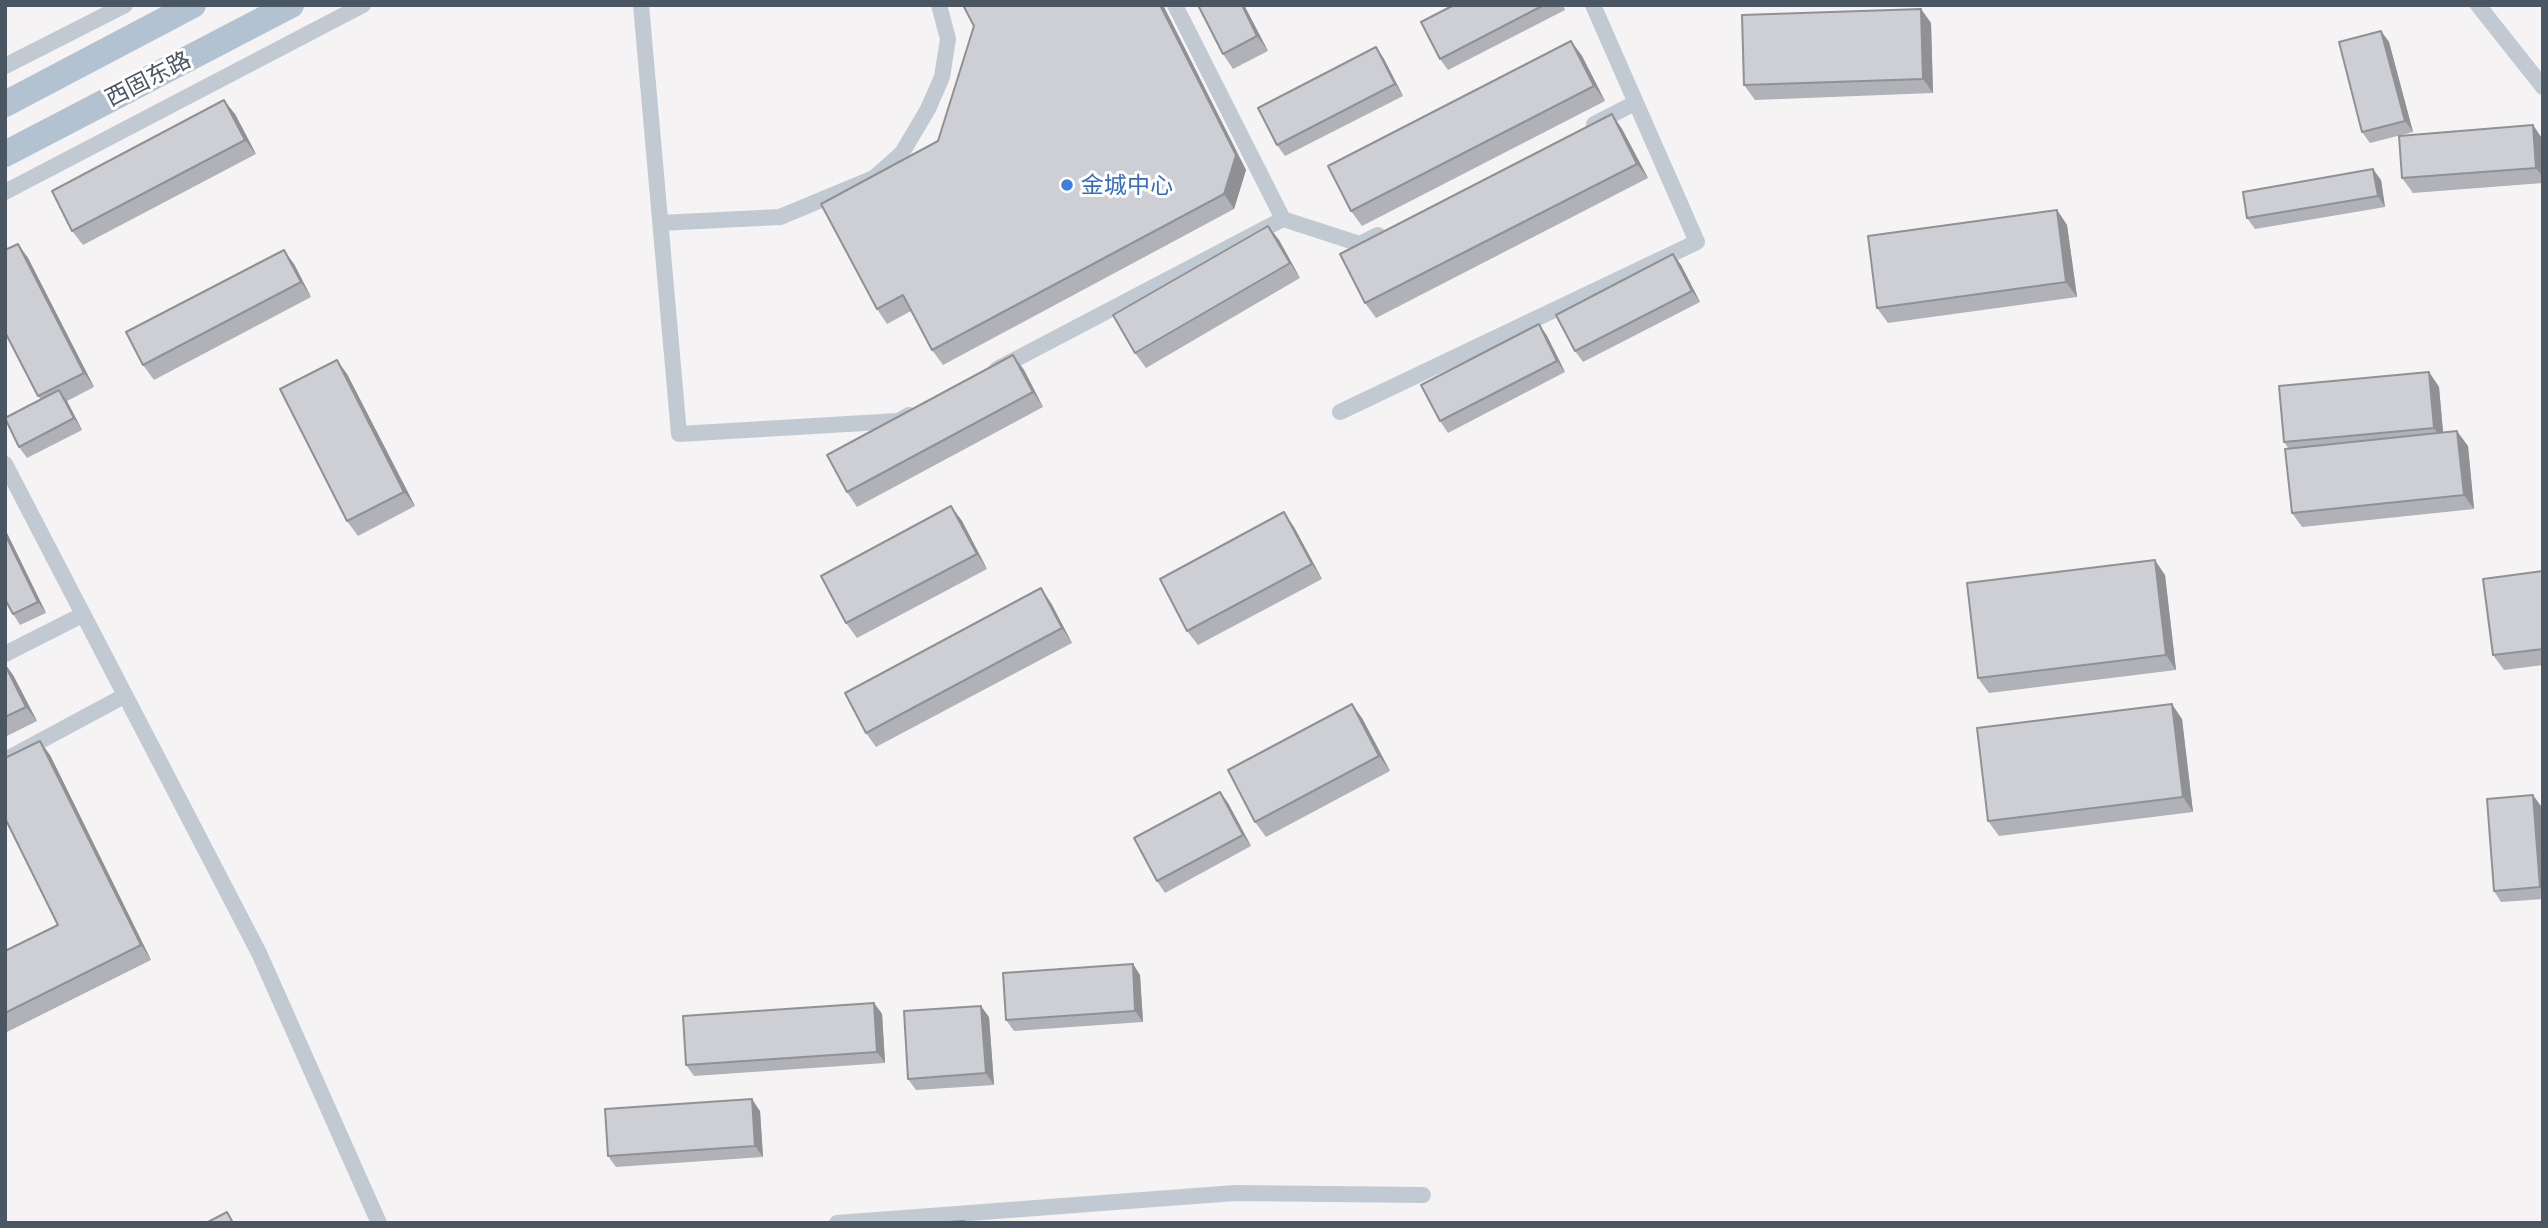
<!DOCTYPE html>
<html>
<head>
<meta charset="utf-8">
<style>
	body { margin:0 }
	#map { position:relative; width:2548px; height:1228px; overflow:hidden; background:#f5f3f3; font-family:"Exo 2",sans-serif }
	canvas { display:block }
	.frame { position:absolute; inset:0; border:7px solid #4a5661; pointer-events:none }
</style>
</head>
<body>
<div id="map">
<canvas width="2548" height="1228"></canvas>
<div class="frame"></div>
</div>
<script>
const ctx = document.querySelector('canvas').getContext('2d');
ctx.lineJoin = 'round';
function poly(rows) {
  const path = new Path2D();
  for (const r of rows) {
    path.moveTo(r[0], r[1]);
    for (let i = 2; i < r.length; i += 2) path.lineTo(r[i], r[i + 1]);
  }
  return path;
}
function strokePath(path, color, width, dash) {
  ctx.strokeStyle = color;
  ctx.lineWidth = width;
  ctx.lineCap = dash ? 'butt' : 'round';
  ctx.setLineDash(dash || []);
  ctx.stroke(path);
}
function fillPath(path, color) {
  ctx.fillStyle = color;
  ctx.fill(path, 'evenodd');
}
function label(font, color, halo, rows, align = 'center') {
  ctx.font = font + ' "Exo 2","Noto Sans SC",sans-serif';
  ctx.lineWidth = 6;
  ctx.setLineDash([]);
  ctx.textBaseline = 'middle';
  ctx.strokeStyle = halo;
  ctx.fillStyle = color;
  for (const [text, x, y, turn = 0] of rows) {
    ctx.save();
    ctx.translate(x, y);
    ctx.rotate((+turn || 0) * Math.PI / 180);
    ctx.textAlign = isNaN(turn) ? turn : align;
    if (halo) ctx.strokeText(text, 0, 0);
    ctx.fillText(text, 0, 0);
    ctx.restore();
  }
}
strokePath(poly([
	[641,5,679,434,898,421,909,415],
	[1175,5,1283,219,1360,244,1378,235],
	[2478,5,2543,87],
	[5,66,125,5],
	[1594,124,1635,103],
	[5,192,363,5],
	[660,223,780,217,874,178,902,153,928,109,942,77,948,39,939,5],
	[997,369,1283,219],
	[1340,412,1697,242,1593,5],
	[5,464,259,953,379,1223],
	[5,654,82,615],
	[5,760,124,696],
	[837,1223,1235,1193,1423,1195]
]), '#c1cad2', 16);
strokePath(poly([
	[5,104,193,5],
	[5,154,291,5]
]), '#b3c2d1', 26);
fillPath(poly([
	[963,5,1163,5,1246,170,1234,209,943,365,932,350,911,311,887,324,877,309,938,141,974,26],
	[1198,5,1244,5,1268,51,1233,69,1223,54],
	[1454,5,1563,5,1565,10,1448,70,1440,59],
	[1921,9,1931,23,1933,93,1755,100,1744,85],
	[2381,31,2389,42,2413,132,2370,143,2362,132],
	[1571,41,1582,56,1605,101,1362,226,1351,211],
	[1376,47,1384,59,1403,96,1285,156,1277,145],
	[235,114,256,154,83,245,72,231],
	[1612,114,1622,129,1648,178,1376,318,1365,303],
	[2533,125,2543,140,2543,183,2413,193,2402,178],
	[2381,180,2385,207,2255,229,2247,218],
	[2057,210,2067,225,2077,297,1888,323,1877,308],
	[1268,226,1279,240,1300,278,1146,368,1135,353],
	[18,244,28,258,94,387,67,401,82,430,27,458,19,447,41,400,38,396],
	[1673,254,1681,265,1700,302,1583,362,1575,351],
	[294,264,311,297,154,380,143,365],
	[1539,324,1547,336,1565,372,1448,433,1440,421],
	[1013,355,1024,370,1043,407,857,507,847,492],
	[2429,372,2439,387,2443,432,2468,446,2474,509,2302,527,2292,513,2289,449,2284,442],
	[347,374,415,506,358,536,347,521],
	[951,506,962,521,987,569,857,638,846,623],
	[1294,527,1322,579,1198,645,1187,631],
	[5,529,46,613,20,625,13,614,5,599],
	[2543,571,2543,665,2504,670,2493,655],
	[2165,575,2176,670,1989,693,1978,678],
	[1051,603,1072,643,876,747,866,733],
	[5,664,13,675,37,721,5,737],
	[1362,718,1390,771,1266,837,1255,822],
	[2182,719,2193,812,1999,836,1988,821],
	[50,755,151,960,5,1033,5,951,58,925],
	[1220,792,1228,803,1251,846,1165,893,1157,881],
	[2541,806,2543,831,2543,899,2501,902,2494,891],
	[1133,964,1140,975,1143,1022,1014,1031,1006,1020],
	[874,1003,882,1014,885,1063,694,1076,686,1065],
	[989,1017,994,1085,916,1090,908,1079],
	[760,1111,763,1157,616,1167,608,1156]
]), '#b0b2b7');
fillPath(poly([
	[1160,5,1163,5,1246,170,1234,209,1224,194],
	[1242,5,1244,5,1268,51,1257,36],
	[1921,9,1931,23,1933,93,1923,79],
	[2381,31,2389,42,2413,132,2405,121],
	[1571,41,1582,56,1605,101,1594,86],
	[1376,47,1384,59,1403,96,1395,84],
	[224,100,235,114,256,154,245,140],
	[1612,114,1622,129,1648,178,1637,164],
	[2533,125,2543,140,2543,177,2536,168],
	[2373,169,2381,180,2385,207,2378,196],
	[2057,210,2067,225,2077,297,2066,282],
	[1268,226,1279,240,1300,278,1290,263],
	[18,244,28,258,94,387,84,373],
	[284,250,294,264,311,297,301,282],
	[1673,254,1681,265,1700,302,1692,291],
	[1539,324,1547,336,1565,372,1557,361],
	[1013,355,1024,370,1043,407,1033,392],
	[337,360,347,374,415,506,404,492],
	[2429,372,2439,387,2444,443,2434,428],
	[59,390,67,401,82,430,74,418],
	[2457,431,2468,446,2474,509,2464,495],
	[951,506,962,521,987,569,977,554],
	[1284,512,1294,527,1322,579,1312,564],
	[5,529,46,613,38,602,5,534],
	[2155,560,2165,575,2176,670,2166,655],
	[1041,588,1051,603,1072,643,1062,628],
	[5,664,13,675,37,721,26,707],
	[1352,704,1362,718,1390,771,1379,756],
	[2172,704,2182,719,2193,812,2183,797],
	[40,741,50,755,151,960,141,945],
	[1220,792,1228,803,1251,846,1243,835],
	[2533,795,2541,806,2543,831,2543,892,2540,887],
	[1133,964,1140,975,1143,1022,1135,1011],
	[874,1003,882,1014,885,1063,877,1052],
	[981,1006,989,1017,994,1085,986,1073],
	[752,1099,760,1111,763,1157,755,1146]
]), '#909195');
const building = poly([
	[963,5,1160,5,1236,155,1224,194,932,350,903,295,877,309,821,204,938,141,974,26,963,5],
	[1198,5,1242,5,1257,36,1223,54,1198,5],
	[1454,5,1544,5,1440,59,1421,22,1454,5],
	[1921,9,1923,79,1744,85,1742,15,1921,9],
	[2381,31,2405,121,2362,132,2339,42,2381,31],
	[1571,41,1594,86,1351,211,1328,166,1571,41],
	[1376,47,1395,84,1277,145,1258,108,1376,47],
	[224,100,245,140,72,231,52,191,224,100],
	[1612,114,1637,164,1365,303,1340,254,1612,114],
	[2533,125,2536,168,2402,178,2399,136,2533,125],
	[2373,169,2378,196,2247,218,2243,192,2373,169],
	[2057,210,2066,282,1877,308,1868,236,2057,210],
	[1268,226,1290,263,1135,353,1113,315,1268,226],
	[18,244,84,373,38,396,5,332,5,250,18,244],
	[284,250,301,282,143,365,126,332,284,250],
	[1673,254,1692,291,1575,351,1556,315,1673,254],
	[1539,324,1557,361,1440,421,1421,385,1539,324],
	[1013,355,1033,392,847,492,827,455,1013,355],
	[337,360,404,492,347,521,280,389,337,360],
	[2429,372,2434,428,2284,442,2279,386,2429,372],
	[59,390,74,418,19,447,5,418,59,390],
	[2457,431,2464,495,2292,513,2285,449,2457,431],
	[951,506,977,554,846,623,821,576,951,506],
	[1284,512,1312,564,1187,631,1160,579,1284,512],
	[5,534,38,602,13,614,5,599,5,534],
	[2155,560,2166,655,1978,678,1967,583,2155,560],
	[2543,571,2543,649,2493,655,2483,579,2543,571],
	[1041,588,1062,628,866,733,845,693,1041,588],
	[5,665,26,707,5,717,5,665],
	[1352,704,1379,756,1255,822,1228,770,1352,704],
	[2172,704,2183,797,1988,821,1977,728,2172,704],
	[40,741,141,945,5,1013,5,951,58,925,5,818,5,758,40,741],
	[1220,792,1243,835,1157,881,1134,838,1220,792],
	[2533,795,2540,887,2494,891,2487,799,2533,795],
	[1133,964,1135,1011,1006,1020,1003,973,1133,964],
	[874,1003,877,1052,686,1065,683,1016,874,1003],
	[981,1006,986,1073,908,1079,904,1011,981,1006],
	[752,1099,755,1146,608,1156,605,1109,752,1099],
	[227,1212,233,1223,206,1223,227,1212],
	[964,1221,964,1223,933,1223,964,1221]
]);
fillPath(building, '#cdcfd5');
strokePath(building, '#909195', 2);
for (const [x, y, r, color] of [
	[1067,185,7,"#3f7fe0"]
]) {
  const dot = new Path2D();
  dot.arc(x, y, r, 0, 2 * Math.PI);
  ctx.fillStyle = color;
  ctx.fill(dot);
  strokePath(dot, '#fff', 2.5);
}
label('23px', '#4a5661', '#fff', [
	["西固东路",148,79,-27]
]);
label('23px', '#366cbe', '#fff', [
	["金城中心",1081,185]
], 'left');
</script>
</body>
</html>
